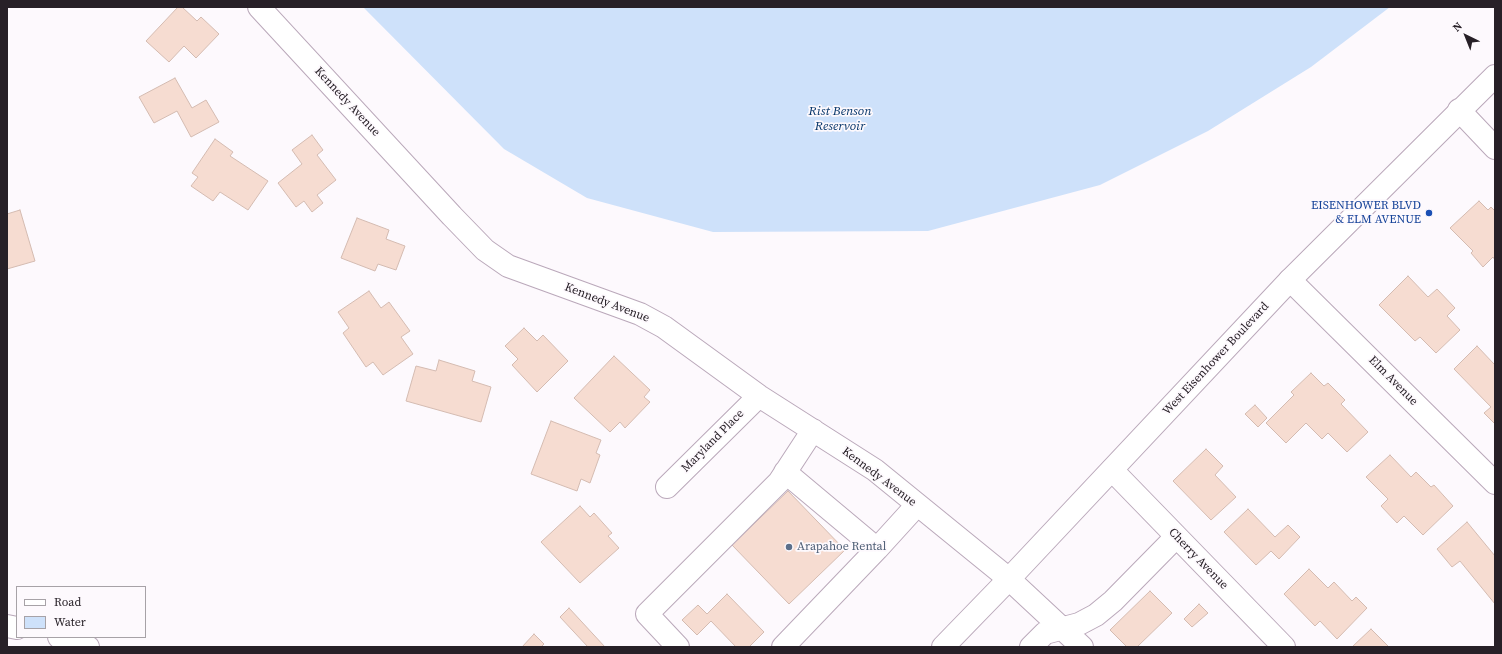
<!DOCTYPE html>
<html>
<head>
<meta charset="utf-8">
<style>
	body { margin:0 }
	#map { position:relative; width:1502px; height:654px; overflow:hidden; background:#fdf9fd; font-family:"Source Serif 4",serif }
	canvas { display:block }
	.frame { position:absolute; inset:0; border:8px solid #272027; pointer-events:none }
	.legend { position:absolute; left:16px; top:586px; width:130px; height:52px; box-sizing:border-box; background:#fdf9fd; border:1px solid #a7a2a7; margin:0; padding:5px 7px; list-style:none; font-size:12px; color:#272027 }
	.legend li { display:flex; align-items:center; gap:8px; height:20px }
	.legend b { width:20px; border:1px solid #a7a2a7 }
	.north { position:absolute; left:1446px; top:16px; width:40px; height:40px; -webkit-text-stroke:3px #fdf9fd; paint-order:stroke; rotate:317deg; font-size:11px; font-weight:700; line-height:16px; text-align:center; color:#272027 }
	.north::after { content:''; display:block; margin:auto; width:14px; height:18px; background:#272027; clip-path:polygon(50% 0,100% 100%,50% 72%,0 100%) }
</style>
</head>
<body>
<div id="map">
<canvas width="1502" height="654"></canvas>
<div class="frame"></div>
<ul class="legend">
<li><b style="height:5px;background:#fff"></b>Road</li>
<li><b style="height:11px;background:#cee1fa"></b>Water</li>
</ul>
<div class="north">N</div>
</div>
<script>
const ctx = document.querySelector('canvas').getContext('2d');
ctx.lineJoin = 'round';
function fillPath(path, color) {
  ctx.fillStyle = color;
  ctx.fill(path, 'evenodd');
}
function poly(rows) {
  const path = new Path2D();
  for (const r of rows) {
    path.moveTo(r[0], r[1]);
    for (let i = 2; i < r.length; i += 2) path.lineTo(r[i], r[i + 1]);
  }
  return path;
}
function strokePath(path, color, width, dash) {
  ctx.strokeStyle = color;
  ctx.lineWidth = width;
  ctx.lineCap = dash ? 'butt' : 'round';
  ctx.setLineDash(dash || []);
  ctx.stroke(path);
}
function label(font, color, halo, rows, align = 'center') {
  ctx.font = font + ' "Source Serif 4",serif';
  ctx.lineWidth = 3.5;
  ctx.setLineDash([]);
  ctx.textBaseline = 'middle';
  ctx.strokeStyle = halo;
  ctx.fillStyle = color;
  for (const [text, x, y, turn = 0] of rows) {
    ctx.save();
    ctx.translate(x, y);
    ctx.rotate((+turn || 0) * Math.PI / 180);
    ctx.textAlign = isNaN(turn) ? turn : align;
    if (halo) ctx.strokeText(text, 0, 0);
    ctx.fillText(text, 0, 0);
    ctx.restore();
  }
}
fillPath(poly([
	[363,7,1390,7,1311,67,1208,131,1100,185,928,231,713,232,587,198,504,149]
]), '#cee1fa');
const building = poly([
	[178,7,182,7,197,21,201,17,219,34,196,58,184,46,169,62,146,41,178,7],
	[175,78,192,108,206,100,219,122,191,137,177,111,154,123,139,97,175,78],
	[312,135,323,150,317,155,336,180,317,195,323,203,312,212,304,201,296,207,278,183,302,164,292,150,312,135],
	[215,139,233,152,230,156,268,181,248,210,220,192,213,201,191,186,198,177,192,173,215,139],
	[1479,201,1488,210,1491,207,1495,211,1495,260,1493,257,1483,267,1471,253,1473,251,1450,228,1479,201],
	[20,210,35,261,7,269,7,214,20,210],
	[357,218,389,230,386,239,405,246,396,270,378,264,375,271,341,258,357,218],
	[1408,276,1428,297,1437,289,1455,308,1447,316,1460,330,1436,353,1420,337,1415,341,1379,305,1408,276],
	[369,291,381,308,389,302,410,331,401,337,413,354,383,375,373,362,366,367,343,333,349,328,338,312,369,291],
	[524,328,537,341,543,335,568,361,537,392,512,365,518,359,505,346,524,328],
	[1477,346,1494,364,1495,363,1495,424,1484,413,1491,407,1454,369,1477,346],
	[614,356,650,390,644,397,650,402,625,428,620,422,610,432,574,398,614,356],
	[439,360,475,371,472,381,491,387,481,422,406,401,416,366,436,371,439,360],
	[1311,373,1324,386,1328,383,1345,400,1341,404,1368,432,1347,452,1328,433,1322,439,1306,423,1286,443,1266,423,1294,395,1291,392,1311,373],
	[1255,405,1267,418,1258,427,1245,414,1255,405],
	[551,421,601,440,596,453,600,455,590,483,581,479,577,491,531,474,551,421],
	[1206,449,1223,466,1215,475,1236,497,1211,520,1173,481,1206,449],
	[1390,455,1411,477,1416,472,1431,487,1434,485,1453,506,1423,535,1404,516,1397,523,1381,506,1388,499,1366,477,1390,455],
	[788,491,845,550,789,604,732,545,788,491],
	[580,506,590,517,594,513,612,533,608,536,619,548,580,583,541,542,580,506],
	[1248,509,1275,537,1288,525,1300,537,1279,559,1271,551,1256,565,1224,532,1248,509],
	[1467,522,1495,556,1495,604,1460,561,1452,567,1437,549,1467,522],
	[1309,569,1328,588,1334,582,1352,601,1356,597,1367,608,1337,639,1320,621,1315,626,1284,594,1309,569],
	[1150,591,1172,613,1137,647,1127,647,1110,630,1150,591],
	[727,594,764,632,749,647,736,647,711,621,697,635,682,620,698,605,707,614,727,594],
	[1199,604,1208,613,1192,627,1184,619,1199,604],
	[569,608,605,647,588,647,560,617,569,608],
	[1371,629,1389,647,1352,647,1371,629],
	[534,634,544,644,541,647,522,647,534,634]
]);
fillPath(building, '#f6dcd1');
strokePath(building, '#d4bbb1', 1);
const minor = poly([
	[259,7,452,216,485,250,508,266,640,314,664,327,759,396,875,470,1009,579,1082,647],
	[1459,110,1495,148],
	[1290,280,1495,483],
	[1112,470,1284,647],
	[785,472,877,549],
	[667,487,759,396],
	[7,626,17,628],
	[59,637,76,641,88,647],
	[678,647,647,614,779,482,813,430],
	[783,647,877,549,917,505],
	[1031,647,1045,633,1079,624,1096,615,1113,601,1176,537]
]);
const highway = poly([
	[943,647,1009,579,1290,280,1495,76]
]);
strokePath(minor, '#baa8ba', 24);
strokePath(highway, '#baa8ba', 24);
strokePath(minor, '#fff', 22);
strokePath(highway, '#fff', 22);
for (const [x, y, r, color] of [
	[1429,213,4,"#1a4fb4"],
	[789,547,4,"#5c6f8a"]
]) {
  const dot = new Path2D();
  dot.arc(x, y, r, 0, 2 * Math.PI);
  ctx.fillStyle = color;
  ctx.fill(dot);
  strokePath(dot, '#fdf9fd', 1.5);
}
label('12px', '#272027', '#fdf9fd', [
	["Kennedy Avenue",347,102,47],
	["Kennedy Avenue",607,303,21],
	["West Eisenhower Boulevard",1216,359,-47],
	["Elm Avenue",1393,381,45],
	["Maryland Place",713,441,-45],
	["Kennedy Avenue",879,477,37],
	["Cherry Avenue",1198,559,46]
]);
label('12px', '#164399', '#fdf9fd', [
	["EISENHOWER BLVD",1421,206],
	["& ELM AVENUE",1421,220]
], 'right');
label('12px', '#4e5e75', '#fdf9fd', [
	["Arapahoe Rental",797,547]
], 'left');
label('italic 13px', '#043469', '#fdf9fd', [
	["Rist Benson",840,112],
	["Reservoir",840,127]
]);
</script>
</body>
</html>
